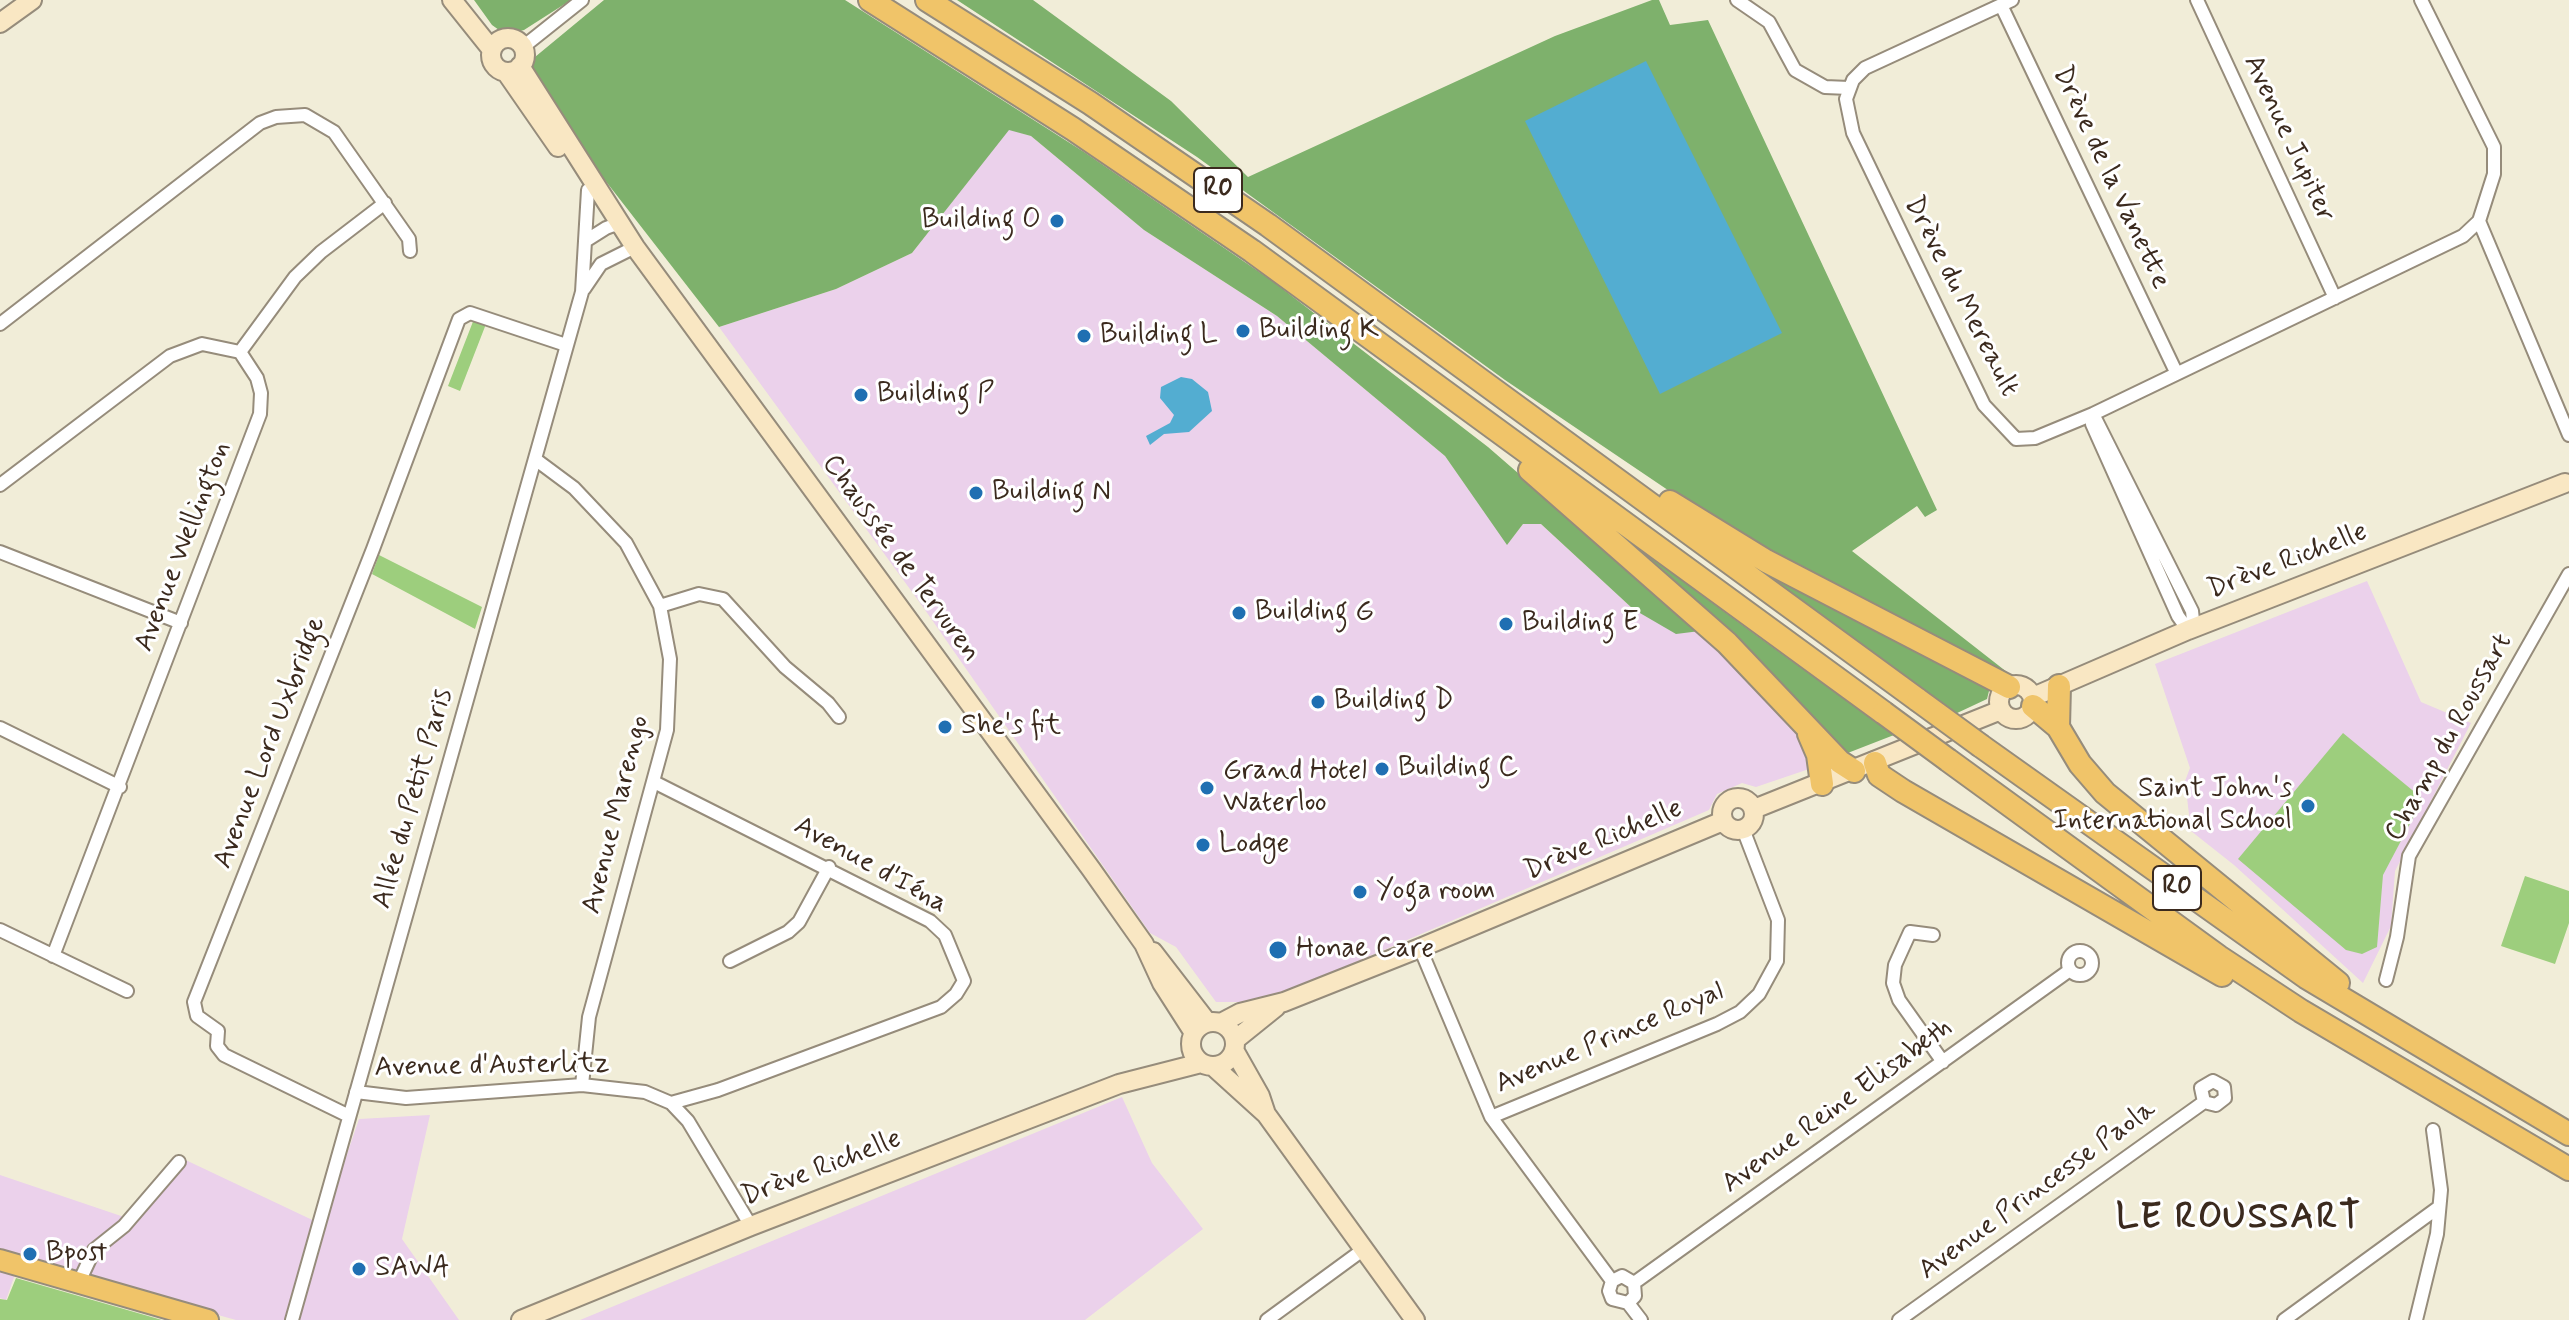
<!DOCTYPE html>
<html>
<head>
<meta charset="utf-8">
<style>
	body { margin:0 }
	canvas { display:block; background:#f1edd8 }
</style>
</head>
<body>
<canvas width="2569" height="1320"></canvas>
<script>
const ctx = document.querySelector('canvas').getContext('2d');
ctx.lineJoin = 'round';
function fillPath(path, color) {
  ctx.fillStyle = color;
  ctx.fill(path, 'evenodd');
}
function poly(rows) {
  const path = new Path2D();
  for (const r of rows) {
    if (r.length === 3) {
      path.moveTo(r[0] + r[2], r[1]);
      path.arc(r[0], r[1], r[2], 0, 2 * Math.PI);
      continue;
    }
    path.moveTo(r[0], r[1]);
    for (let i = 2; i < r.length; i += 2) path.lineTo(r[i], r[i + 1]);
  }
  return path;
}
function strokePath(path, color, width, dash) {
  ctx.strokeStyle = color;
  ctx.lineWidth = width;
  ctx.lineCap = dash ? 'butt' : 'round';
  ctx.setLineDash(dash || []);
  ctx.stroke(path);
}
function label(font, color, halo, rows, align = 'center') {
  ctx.font = font + ' Mynerve,sans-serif';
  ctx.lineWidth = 6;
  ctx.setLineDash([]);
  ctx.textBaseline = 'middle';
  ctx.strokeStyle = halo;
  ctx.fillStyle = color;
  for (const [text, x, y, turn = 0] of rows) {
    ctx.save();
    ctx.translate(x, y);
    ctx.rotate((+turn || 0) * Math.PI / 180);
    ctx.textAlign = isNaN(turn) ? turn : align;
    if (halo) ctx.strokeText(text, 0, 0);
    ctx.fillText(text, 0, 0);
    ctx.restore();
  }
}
fillPath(poly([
	[1009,129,1031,136,1144,230,1277,316,1445,456,1507,544,1523,524,1541,524,1633,609,1700,631,1755,683,1806,743,1812,768,1756,787,1742,783,1717,794,1709,810,1263,1002,1216,1002,1176,947,1150,933,923,607,719,327,836,289,912,253],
	[2367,581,2421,702,2471,723,2395,871,2391,926,2363,983,2234,865,2191,831,2185,781,2190,768,2155,664],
	[1122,1097,1152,1163,1203,1229,1085,1320,580,1320],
	[430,1115,402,1239,459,1320,236,1320,20,1260,6,1300,0,1298,0,1175,127,1218,175,1155,323,1225,359,1119]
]), '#ebd1eb');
fillPath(poly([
	[474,319,486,324,460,391,448,386],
	[379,555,482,607,475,629,372,574],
	[2343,733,2423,799,2383,875,2377,947,2362,954,2346,950,2238,859],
	[2525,876,2569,891,2569,923,2555,964,2501,946],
	[16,1278,162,1320,0,1320,0,1299,7,1300]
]), '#9dce7d');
fillPath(poly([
	[474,0,571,0,524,30,506,35,492,25],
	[604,0,845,0,1084,152,1271,280,1488,447,1700,631,1676,634,1633,609,1541,524,1523,524,1507,545,1445,456,1277,316,1144,230,1031,136,1009,130,912,253,836,289,719,327,587,157,531,67,535,57],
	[957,0,1033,0,1171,101,1248,177,1555,36,1652,0,1659,0,1670,25,1708,20,1937,510,1925,517,1917,506,1852,551,2012,676,1790,564,1693,507,1505,380,1197,157],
	[1604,523,1756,635,1894,735,1840,756],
	[1709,534,1984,682,1989,691,1987,699,1955,714]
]), '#7eb16c');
fillPath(poly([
	[1646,61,1782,333,1660,394,1525,121],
	[1181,377,1192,379,1208,392,1212,411,1189,432,1164,434,1150,445,1146,436,1170,423,1174,415,1160,398,1161,387]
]), '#53add1');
const street = poly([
	[1737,0,1769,22,1795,70,1825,87,1849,88],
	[2012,0,1865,68,1853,80,1846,99,1853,133,1984,405,2016,439,2035,438,2093,414,2463,236,2479,221,2494,174,2494,147,2421,0],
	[2197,0,2335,298],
	[2001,5,2176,372],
	[523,47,582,0],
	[2479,221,2569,435],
	[587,240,606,228,614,225,622,228],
	[584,289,601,264,635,247],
	[0,324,260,123,276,117,305,115,334,132,409,239,410,251],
	[240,352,295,277,321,252,385,203],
	[2093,414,2192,611,2193,620,2188,630,2178,616,2092,424,2093,414],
	[535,459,574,488,626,543,660,606,670,659,667,730,589,1017,582,1085],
	[0,485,170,356,202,344,240,352],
	[0,552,181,623],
	[660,606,699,594,723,599,785,667,828,703,839,717],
	[0,728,120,787],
	[654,782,930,921,945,935,964,981,956,994,941,1007,718,1090,671,1103],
	[0,930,127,991],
	[1933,935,1910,932,1895,965,1893,983,1899,1000,1943,1062],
	[1420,948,1491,1117,1612,1281],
	[2080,963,12],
	[53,956,260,414,261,393,257,378,240,352],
	[730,961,788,932,799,922,829,867],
	[2386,980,2397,937,2409,856,2569,574],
	[2213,1081,2224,1087,2225,1098,2216,1105,2204,1102,2201,1088,2213,1081],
	[356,1092,406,1098,582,1085,645,1092,671,1103,688,1121,751,1226],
	[349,1116,224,1055,217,1046,218,1031,197,1016,194,1002,373,549,459,319,470,313,566,345],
	[1491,1117,1717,1024,1740,1012,1759,994,1777,961,1778,920,1743,829],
	[1612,1281,1622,1276,1634,1283,1635,1296,1628,1303],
	[1612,1281,1609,1291,1612,1299,1628,1303],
	[79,1282,94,1250,124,1226,179,1162],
	[1634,1283,2070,970],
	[1628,1303,1641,1320],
	[292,1320,582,292,588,190],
	[1267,1320,1364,1249],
	[1899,1320,2204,1102],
	[2284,1320,2439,1207],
	[2416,1320,2437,1234,2441,1190,2433,1130]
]);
const secondary = poly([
	[452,0,492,50],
	[0,23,32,0],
	[508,55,17],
	[520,66,635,247,1091,869,1144,944,1162,983,1194,1033],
	[506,72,558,147],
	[2016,702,17],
	[2033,697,2188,630,2565,483],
	[1738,814,16],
	[1754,809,2001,710],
	[1153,952,1207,1022],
	[1213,1044,22],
	[1221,1023,1240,1013,1284,1002,1420,948,1723,821],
	[1235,1040,1276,1007],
	[1234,1050,1260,1096,1266,1114],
	[1213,1066,1266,1114,1415,1320],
	[521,1320,751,1226,1119,1084,1201,1063]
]);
const primary = poly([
	[0,1260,208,1320]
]);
const highway = poly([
	[870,0,1073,129,1252,251,1884,713],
	[927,0,1090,103,1268,225,1918,700],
	[1530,470,1727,643,1840,762,1854,771],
	[1670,502,1766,561,2009,687],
	[2033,706,2058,727,2080,764,2105,793,2338,983],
	[2058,727,2059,686],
	[1809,734,1818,755,1822,784],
	[1981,746,2306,977,2569,1134],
	[1948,760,2219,957,2301,1011,2569,1169],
	[1875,763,1879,775,1903,791,2222,975]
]);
strokePath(street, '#968c7b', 16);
strokePath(secondary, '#968c7b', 22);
strokePath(primary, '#968c7b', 24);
strokePath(highway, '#968c7b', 26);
strokePath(street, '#fff', 12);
strokePath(secondary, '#f9e7c3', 18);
strokePath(primary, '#f0c469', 20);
strokePath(highway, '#f0c469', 22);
const highwayBridge = poly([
	[1918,700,1981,746],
	[1884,713,1948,760]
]);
strokePath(highwayBridge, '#968c7b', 26, []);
strokePath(highwayBridge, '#f0c469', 22);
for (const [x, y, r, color] of [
	[1057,221,8,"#1f6fb2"],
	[1243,331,8,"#1f6fb2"],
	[1084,336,8,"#1f6fb2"],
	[861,395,8,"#1f6fb2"],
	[976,493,8,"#1f6fb2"],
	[1239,613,8,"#1f6fb2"],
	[1506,624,8,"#1f6fb2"],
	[1318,702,8,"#1f6fb2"],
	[945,727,8,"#1f6fb2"],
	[1382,769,8,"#1f6fb2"],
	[1207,788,8,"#1f6fb2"],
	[2308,806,8,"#1f6fb2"],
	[1203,845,8,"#1f6fb2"],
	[1360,892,8,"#1f6fb2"],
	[1278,950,10,"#1f6fb2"],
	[30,1254,8,"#1f6fb2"],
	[359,1269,8,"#1f6fb2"]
]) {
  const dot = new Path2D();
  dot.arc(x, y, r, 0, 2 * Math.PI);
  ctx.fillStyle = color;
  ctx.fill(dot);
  strokePath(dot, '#fff', 3);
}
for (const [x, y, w] of [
	[1218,190,48],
	[2177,888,48]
]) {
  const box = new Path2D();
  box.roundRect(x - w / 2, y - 22, w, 44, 6);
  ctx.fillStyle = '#fff';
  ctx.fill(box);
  strokePath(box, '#3b2a1e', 2);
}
label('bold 26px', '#3b2a1e', null, [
	["R0",1218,190],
	["R0",2177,888]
]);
label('28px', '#3b2a1e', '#fff', [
	["Avenue Jupiter",2288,139,65],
	["Drève de la Vanette",2110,178,65],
	["Drève du Mereault",1960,297,63],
	["Avenue Wellington",184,547,-69],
	["Chaussée de Tervuren",900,559,54],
	["Drève Richelle",2288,562,-21],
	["Champ du Roussart",2450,738,-61],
	["Avenue Lord Uxbridge",271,743,-69],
	["Allée du Petit Paris",414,799,-74],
	["Avenue Marengo",617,815,-76],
	["Drève Richelle",1604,841,-23],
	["Avenue d'Iéna",870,866,29],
	["Avenue Prince Royal",1610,1039,-23],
	["Avenue d'Austerlitz",492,1067,-1],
	["Avenue Reine Elisabeth",1838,1107,-36],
	["Drève Richelle",822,1169,-21],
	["Avenue Princesse Paola",2038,1191,-36]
]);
label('28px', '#3b2a1e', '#fff', [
	["Building O",1041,221,"right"],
	["Building K",1259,331],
	["Building L",1100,336],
	["Building P",877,395],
	["Building N",992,493],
	["Building G",1255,613],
	["Building E",1522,624],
	["Building D",1334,702],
	["She's fit",961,727],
	["Building C",1398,769],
	["Grand Hotel",1223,772],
	["Waterloo",1223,804],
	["Saint John's",2292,790,"right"],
	["International School",2292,822,"right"],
	["Lodge",1219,845],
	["Yoga room",1376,892],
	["Honae Care",1296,950],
	["Bpost",46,1254],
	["SAWA",375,1269]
], 'left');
ctx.letterSpacing = '2px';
label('bold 36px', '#3b2a1e', '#fff', [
	["LE ROUSSART",2239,1219]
]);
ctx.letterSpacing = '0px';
</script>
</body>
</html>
